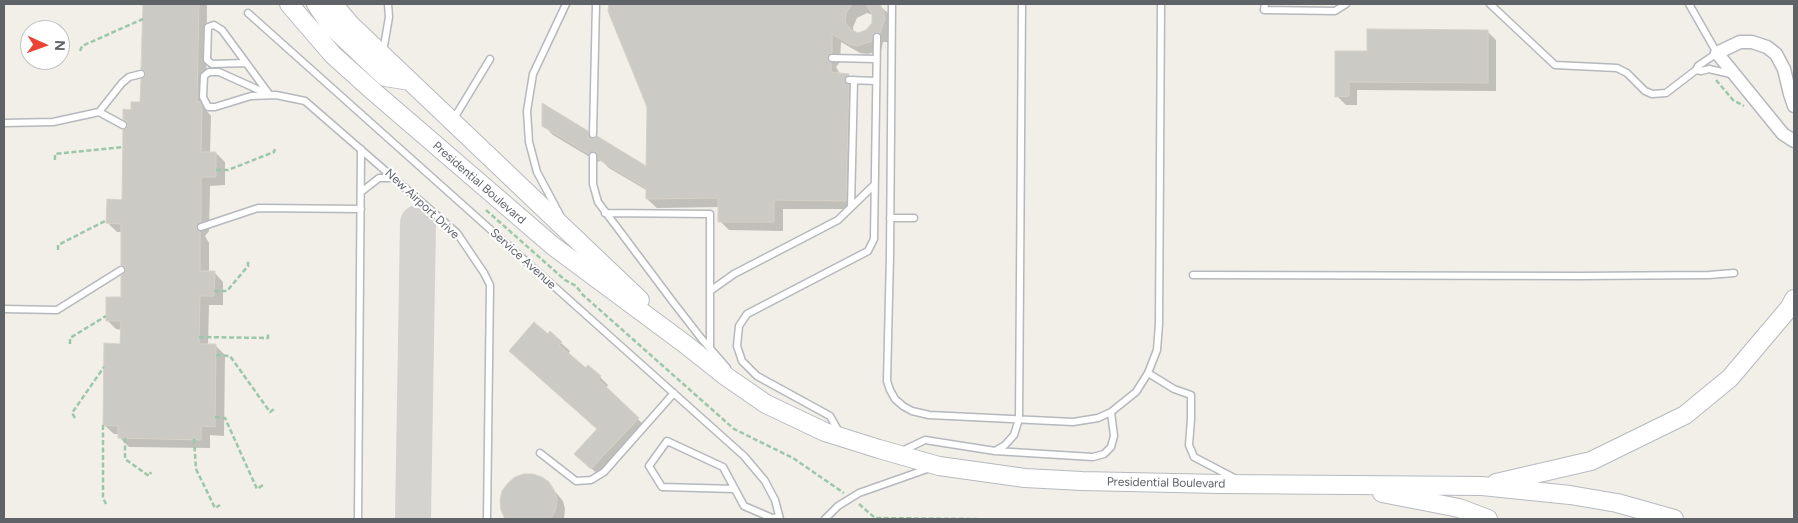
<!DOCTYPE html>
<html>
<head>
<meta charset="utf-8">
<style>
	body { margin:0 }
	#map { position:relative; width:1798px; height:523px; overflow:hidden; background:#f1efe8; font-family:Figtree,sans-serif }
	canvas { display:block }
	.frame { position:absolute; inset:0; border:5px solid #5f6368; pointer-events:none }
	.north { position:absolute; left:20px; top:20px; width:50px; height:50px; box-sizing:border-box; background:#fff; border:1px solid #bfc1c3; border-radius:50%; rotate:92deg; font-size:14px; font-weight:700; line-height:20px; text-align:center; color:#5f6368 }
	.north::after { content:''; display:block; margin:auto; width:18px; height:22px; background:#ea4335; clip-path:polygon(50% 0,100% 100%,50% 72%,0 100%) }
</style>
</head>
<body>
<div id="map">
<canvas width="1798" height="523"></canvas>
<div class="frame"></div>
<div class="north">N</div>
</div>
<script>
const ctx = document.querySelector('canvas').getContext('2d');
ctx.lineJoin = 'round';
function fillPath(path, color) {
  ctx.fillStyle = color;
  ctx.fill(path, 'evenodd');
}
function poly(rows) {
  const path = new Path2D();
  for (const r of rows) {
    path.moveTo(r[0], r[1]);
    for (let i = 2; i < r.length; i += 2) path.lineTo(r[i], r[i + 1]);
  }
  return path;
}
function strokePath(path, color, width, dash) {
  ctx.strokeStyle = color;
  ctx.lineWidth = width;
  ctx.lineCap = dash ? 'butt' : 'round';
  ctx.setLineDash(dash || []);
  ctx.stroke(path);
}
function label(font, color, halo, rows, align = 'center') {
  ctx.font = font + ' Figtree,sans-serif';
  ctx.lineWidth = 4;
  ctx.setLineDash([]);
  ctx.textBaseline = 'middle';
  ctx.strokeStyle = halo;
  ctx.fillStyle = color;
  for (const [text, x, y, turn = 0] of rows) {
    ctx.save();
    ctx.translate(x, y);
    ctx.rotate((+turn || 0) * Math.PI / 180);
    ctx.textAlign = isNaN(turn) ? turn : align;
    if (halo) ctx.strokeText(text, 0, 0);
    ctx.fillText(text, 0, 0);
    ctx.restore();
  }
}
fillPath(poly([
	[145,4,207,4,206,110,211,116,210,153,216,153,225,162,225,185,210,186,209,231,205,236,209,243,209,272,214,272,223,282,223,305,209,305,208,346,216,346,225,355,224,436,210,435,210,448,129,447,119,437,119,434,114,434,104,425,122,345,122,330,116,329,107,320,122,299,127,269,122,265,122,232,117,232,108,223,123,201,127,130,132,111,141,103,147,75,142,69],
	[610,4,878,4,888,13,892,21,889,42,883,42,881,51,867,54,860,53,841,42,840,62,836,67,840,74,848,75,857,84,852,90,857,95,855,209,783,209,783,231,729,230,720,221,720,207,657,208,647,199,648,191,609,168,601,160,598,162,553,135,543,125,587,132,595,140,648,168,648,107,610,10],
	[867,13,873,15,874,19,871,28,863,33,854,33,853,27,857,18],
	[1487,31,1496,40,1496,91,1357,90,1357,105,1346,105,1337,96,1369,52],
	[548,336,561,343,570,351,568,354,586,370,600,377,608,385,606,388,646,427,600,476,584,462,598,429],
	[548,483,563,501,565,509,564,519,507,519,506,518]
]), '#0003');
strokePath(poly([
	[413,519,418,223]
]), '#d4d3d0', 36);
const building = poly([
	[143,4,199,4,197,102,200,102,202,106,201,152,216,152,216,177,201,177,201,222,196,226,197,230,200,232,200,271,215,271,214,296,200,296,199,344,216,344,215,427,201,426,201,440,118,438,118,426,103,425,104,343,120,344,121,321,106,321,106,297,121,297,121,276,126,270,125,267,121,265,121,224,106,223,107,199,122,200,123,130,126,129,128,125,127,122,123,119,123,109,131,110,131,102,140,102,141,79,146,75,145,71,141,69,143,4],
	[609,4,852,4,846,13,845,22,850,29,858,33,866,30,872,23,872,14,866,4,880,4,883,10,885,19,880,33,877,32,873,34,872,41,857,46,849,44,832,34,832,53,827,57,828,61,831,63,831,72,849,74,844,80,849,85,846,201,774,200,774,222,718,222,718,198,646,199,646,188,598,159,596,152,593,151,589,154,542,126,542,103,588,131,588,136,591,138,595,139,597,136,646,166,647,107,608,11,609,4],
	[1367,29,1488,30,1488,83,1349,82,1349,96,1335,97,1335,51,1367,51,1367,29],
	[534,322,548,334,550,331,562,342,559,345,586,368,588,365,601,376,598,379,639,418,591,469,574,454,597,429,509,351,534,322],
	[524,474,533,474,542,477,549,482,554,490,557,499,556,508,551,519,505,519,501,510,500,500,502,491,508,483,515,477,524,474]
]);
fillPath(building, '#cccac5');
strokePath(building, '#d6d1c6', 1);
const lane = poly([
	[892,4,890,255,887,381,890,390,895,399,903,406,912,411,929,415,1073,422,1098,418,1111,412,1136,392,1148,373,1157,350,1159,324,1161,4],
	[1265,4,1264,10,1335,11,1346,4],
	[1490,4,1555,65,1617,68,1627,73,1645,91,1652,94,1666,93,1696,70,1698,66,1717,53,1689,4],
	[248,13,744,456,765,481,775,500,780,519],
	[383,52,389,17,388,4],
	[832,58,876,59],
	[246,63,212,64,207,60,208,27,214,25,222,30,269,94],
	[1696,70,1701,71,1709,69,1731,74],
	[849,80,876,81],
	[270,95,219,72,209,72,204,76,203,97,208,107,215,107,251,96,276,95,305,101,457,233,484,273,490,285,487,519],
	[99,112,123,125],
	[453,120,490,59],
	[4,123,53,122,99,112,122,83,129,77,141,74],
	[593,134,596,4],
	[593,156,593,184,598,202,673,302,701,338,727,368],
	[361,192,379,178,394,178],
	[851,207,854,80],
	[605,213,710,214,710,291],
	[560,215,537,172,529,142,527,111,533,74,566,4],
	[890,218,914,218],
	[201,227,258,208,361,209],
	[1193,275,1580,276,1709,275,1734,273],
	[4,309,57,310,121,270],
	[710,348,710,291,734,274,838,220,874,185],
	[1148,373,1174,389,1191,395,1191,419,1189,445,1194,457,1236,479],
	[839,432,830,416,757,376,742,361,737,346,739,326,747,314,868,251,874,239,877,37],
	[902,451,925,440,995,451,1093,457,1104,454,1111,447,1114,436,1111,412],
	[995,451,1005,445,1014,435,1019,419,1022,4],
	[540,453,576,481,591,480,604,472,674,393],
	[735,489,662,487,649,466,667,441,723,467,744,506,772,518,779,517],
	[358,519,361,149],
	[825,519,838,506,859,493,930,468]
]);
const street = poly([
	[1794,106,1790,94,1784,69,1776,54,1767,47,1752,42,1740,42,1717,53,1783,134,1794,141]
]);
const secondary = poly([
	[289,4,333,55,373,91,553,246,685,344,724,375,766,404,825,432,879,449,939,466,1025,478,1082,481,1220,484,1482,486,1570,495,1617,503,1674,519],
	[316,4,330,25,385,77,410,81],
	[333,4,351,25,640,300],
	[1496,483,1591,461,1685,415,1730,378,1790,307,1794,299],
	[1382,493,1459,508,1488,519]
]);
strokePath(lane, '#b5b8bc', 9);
strokePath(street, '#b5b8bc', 15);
strokePath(secondary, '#b6babf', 20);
strokePath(poly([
	[80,51,82,46,143,19],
	[1716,80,1733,100,1744,106],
	[55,160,55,154,123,147],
	[216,170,228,170,274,152,275,149],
	[486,210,565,280,576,286,583,295,734,429,793,458,844,493],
	[58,250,58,245,107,220],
	[214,291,227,291,248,266,248,260],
	[199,337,268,338,268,334],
	[70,344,70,338,106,316],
	[216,355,230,356,270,412,274,409],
	[215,417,225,418,257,489,263,485],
	[75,418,72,413,104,367],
	[103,425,103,498,106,504],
	[125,438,125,459,149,476,151,472],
	[194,439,196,469,215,508,220,505],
	[859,504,875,518,977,519]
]), '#9cc7a9', 2.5, [5, 2.5]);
strokePath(lane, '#fff', 6);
strokePath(street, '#fff', 12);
strokePath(secondary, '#fff', 18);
label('12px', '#5f6368', '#fff', [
	["Presidential Boulevard",479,183,41],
	["New Airport Drive",422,204,43],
	["Service Avenue",523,259,42],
	["Presidential Boulevard",1166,483,1]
]);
</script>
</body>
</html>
